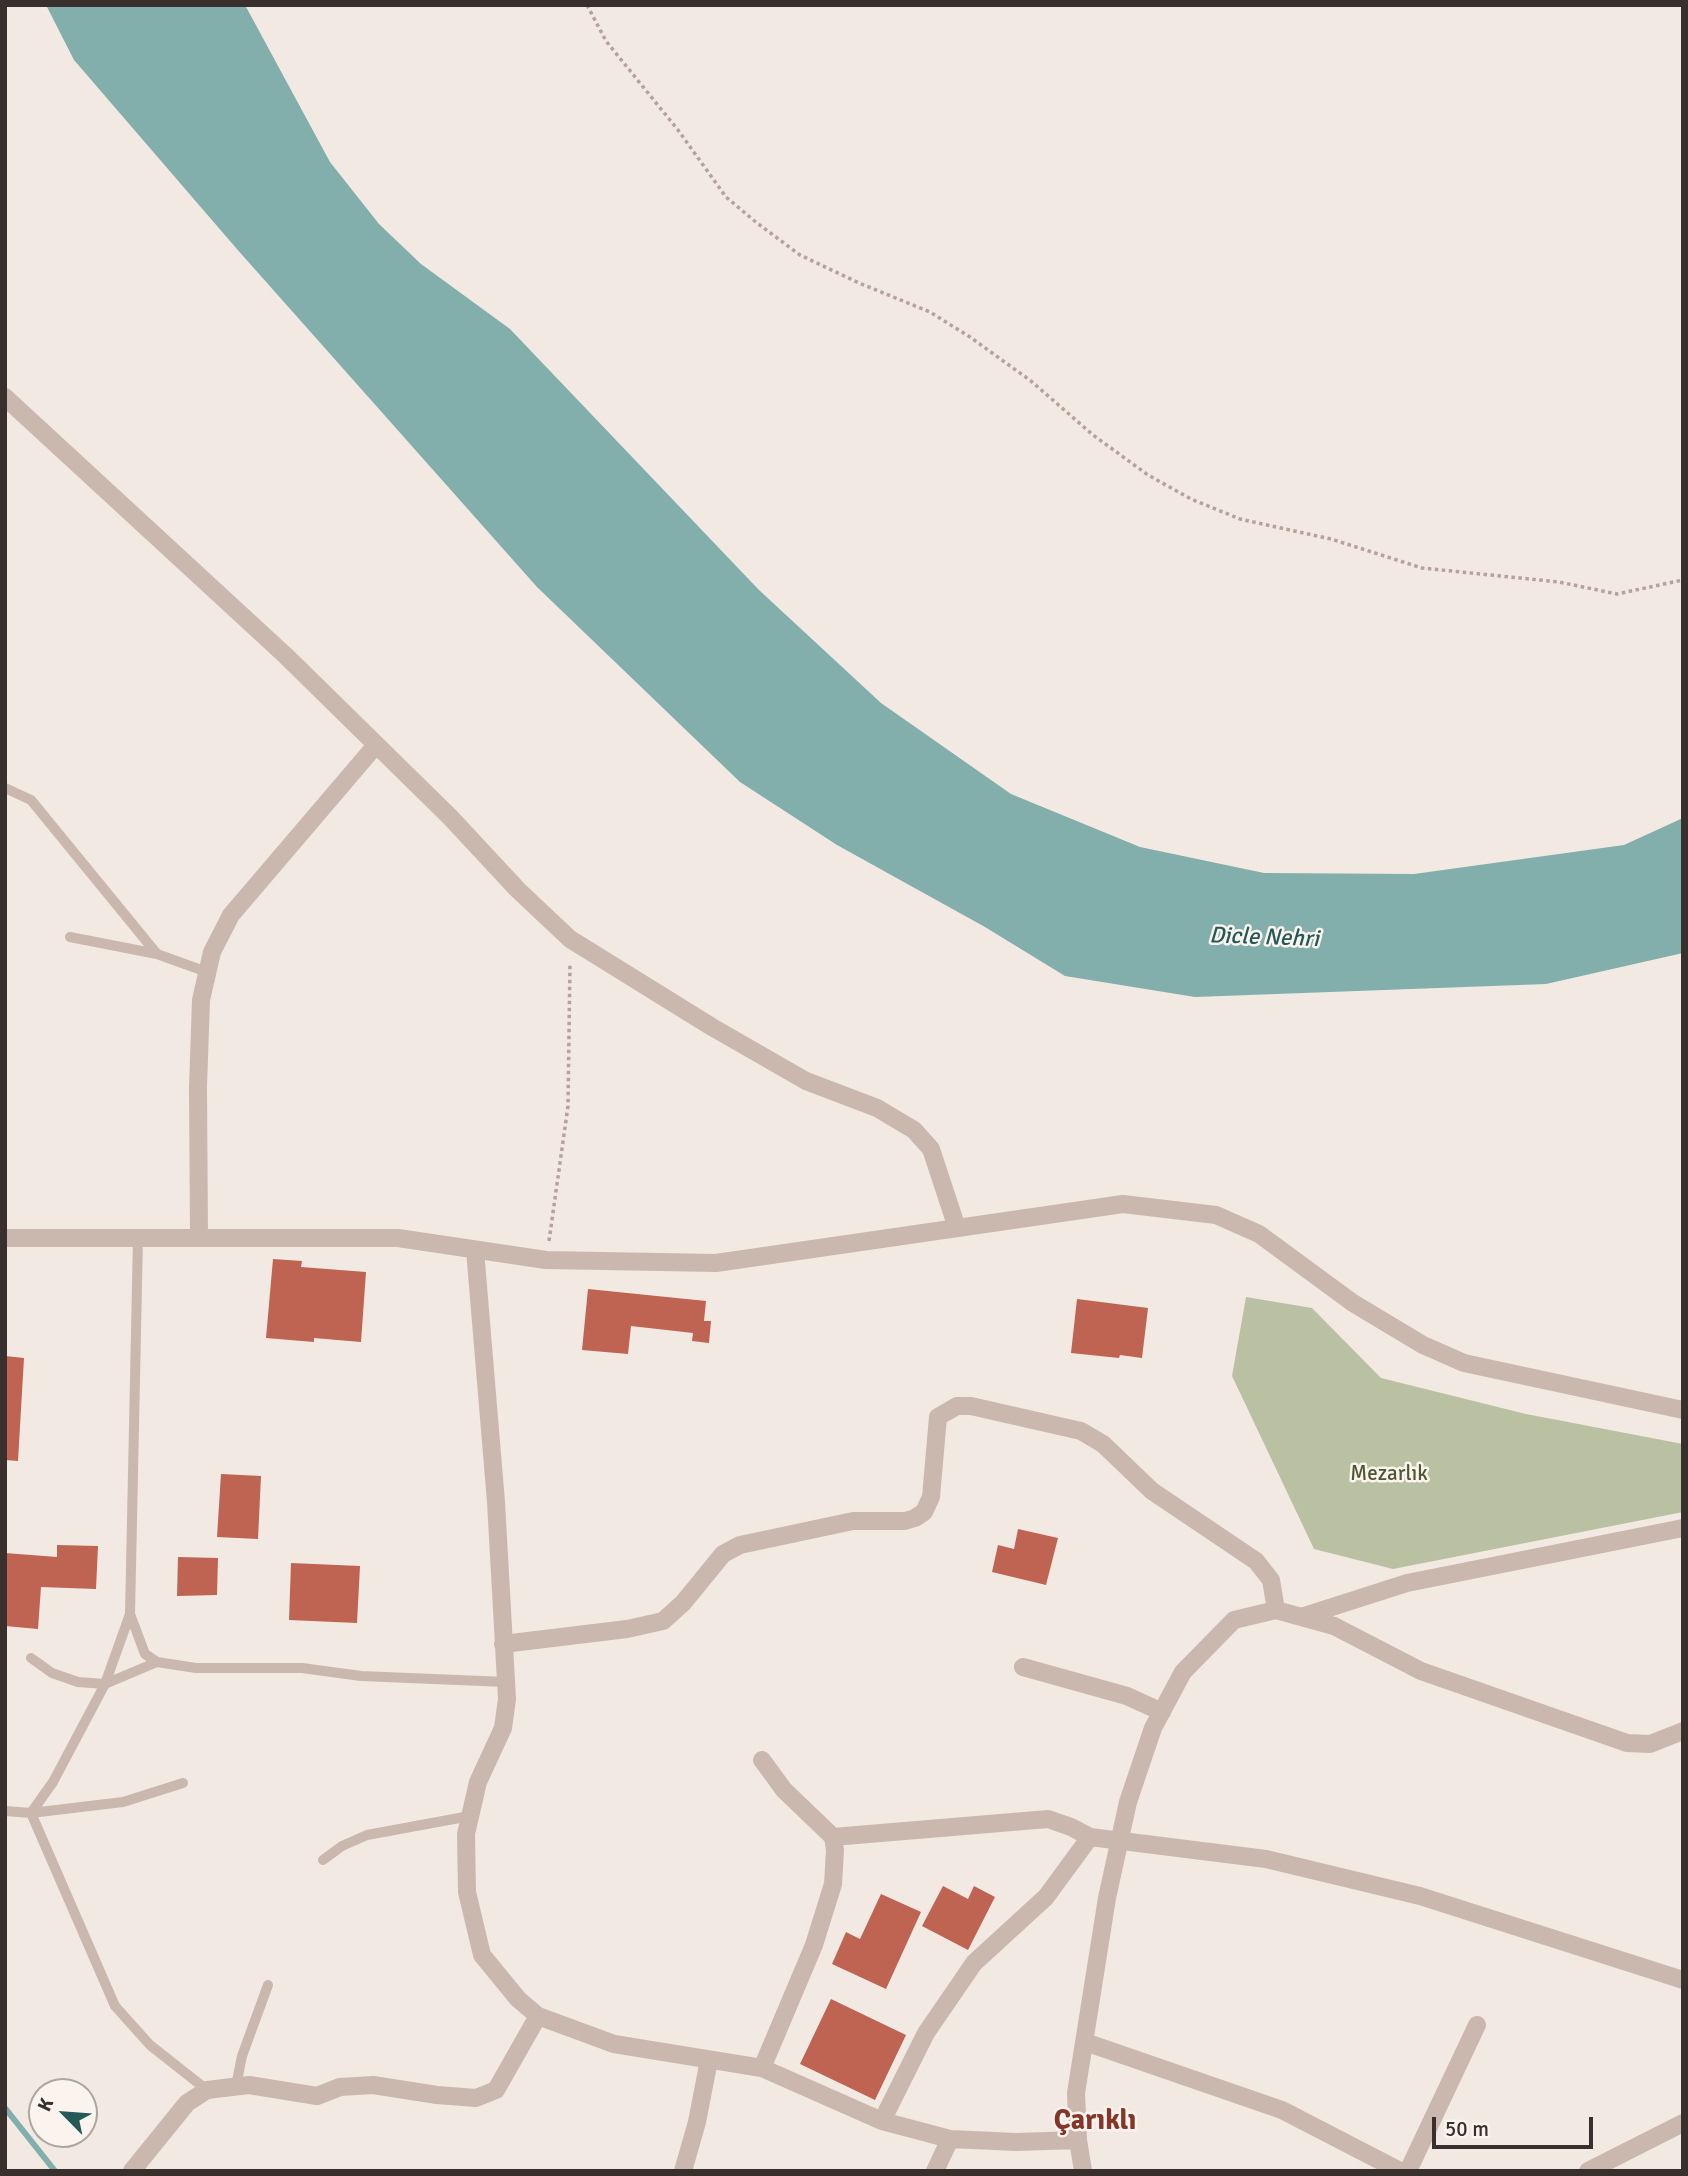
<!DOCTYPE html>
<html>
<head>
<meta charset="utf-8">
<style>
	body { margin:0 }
	#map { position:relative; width:1688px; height:2176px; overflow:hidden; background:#f2e9e2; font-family:Signika,sans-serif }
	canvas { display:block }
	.frame { position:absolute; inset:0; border:7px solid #392f2c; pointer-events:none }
	.north { position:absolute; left:28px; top:2078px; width:70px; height:70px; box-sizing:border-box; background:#faf3ee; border:2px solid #ada5a0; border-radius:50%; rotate:295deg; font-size:19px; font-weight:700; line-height:28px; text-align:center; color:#392f2c }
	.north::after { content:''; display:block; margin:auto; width:24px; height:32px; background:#235957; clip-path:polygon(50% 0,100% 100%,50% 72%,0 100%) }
	.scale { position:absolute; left:1432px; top:2117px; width:161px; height:32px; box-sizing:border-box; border:4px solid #392f2c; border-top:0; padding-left:9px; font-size:21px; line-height:24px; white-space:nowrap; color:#392f2c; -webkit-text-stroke:5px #faf3ee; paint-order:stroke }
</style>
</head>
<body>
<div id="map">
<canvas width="1688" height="2176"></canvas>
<div class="frame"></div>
<div class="north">K</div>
<div class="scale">50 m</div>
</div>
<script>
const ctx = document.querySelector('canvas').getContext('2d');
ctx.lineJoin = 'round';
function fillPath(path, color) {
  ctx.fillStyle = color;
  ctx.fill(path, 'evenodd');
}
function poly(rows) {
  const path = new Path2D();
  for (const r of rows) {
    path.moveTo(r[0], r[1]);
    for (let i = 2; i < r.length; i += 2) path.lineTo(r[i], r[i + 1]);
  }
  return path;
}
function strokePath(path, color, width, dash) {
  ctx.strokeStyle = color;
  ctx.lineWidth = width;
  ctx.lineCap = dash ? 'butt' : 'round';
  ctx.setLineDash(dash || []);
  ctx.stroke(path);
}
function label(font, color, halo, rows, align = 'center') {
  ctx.font = font + ' Signika,sans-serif';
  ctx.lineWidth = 5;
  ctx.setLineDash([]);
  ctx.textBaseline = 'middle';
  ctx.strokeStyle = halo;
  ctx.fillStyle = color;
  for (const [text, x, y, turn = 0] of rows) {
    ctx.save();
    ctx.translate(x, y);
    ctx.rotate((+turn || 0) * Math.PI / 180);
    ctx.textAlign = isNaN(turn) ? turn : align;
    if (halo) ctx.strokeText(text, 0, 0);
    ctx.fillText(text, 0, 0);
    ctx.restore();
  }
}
fillPath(poly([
	[1246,1297,1312,1308,1381,1378,1526,1414,1683,1444,1683,1512,1393,1569,1314,1549,1232,1376]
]), '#bac1a2');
fillPath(poly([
	[46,5,245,5,330,162,379,224,421,264,510,329,759,590,881,703,1011,794,1140,847,1264,873,1414,874,1624,845,1683,818,1683,953,1546,984,1195,997,1065,976,985,927,837,845,740,782,537,587,236,248,74,60]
]), '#82aeac');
strokePath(poly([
	[5,2108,55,2171]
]), '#82aeac', 6);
fillPath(poly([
	[273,1259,302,1261,301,1267,366,1272,361,1342,314,1338,314,1342,266,1338],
	[588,1289,706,1301,704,1321,711,1321,709,1343,692,1341,693,1333,631,1326,628,1354,582,1350],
	[1077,1299,1148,1308,1142,1358,1120,1355,1119,1358,1071,1353],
	[5,1356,24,1358,18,1461,5,1460],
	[221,1474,261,1476,258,1539,217,1537],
	[1018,1529,1058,1538,1046,1585,992,1572,998,1545,1014,1549],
	[57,1545,98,1546,96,1589,41,1587,38,1629,5,1626,5,1553,57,1557],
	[178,1557,218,1558,217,1595,177,1596],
	[291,1563,360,1566,357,1623,289,1620],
	[943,1886,968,1899,974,1886,995,1897,968,1950,922,1926],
	[881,1894,921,1912,886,1989,832,1964,846,1932,860,1939],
	[831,1999,906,2035,875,2100,800,2064]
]), '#bf6353');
strokePath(poly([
	[587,5,606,41,678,130,726,197,757,223,800,255,859,283,930,312,970,337,1031,381,1093,435,1148,475,1191,499,1240,519,1331,539,1422,568,1559,582,1617,594,1683,580],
	[549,1241,568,1106,570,963]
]), '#b6a298', 3.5, [3.5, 3.5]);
strokePath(poly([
	[5,788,31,800,157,954],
	[70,937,157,954,207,972],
	[138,1238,130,1614,145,1654,157,1662,196,1668,302,1668,361,1676,506,1682],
	[130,1614,105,1684,53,1782,31,1813,115,2006,150,2045,207,2090],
	[31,1658,52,1673,78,1682,105,1684,157,1662],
	[5,1811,31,1813,123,1802,183,1783],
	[323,1860,342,1846,367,1835,470,1816],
	[236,2086,242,2056,268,1985]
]), '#cab8ae', 10);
strokePath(poly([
	[5,397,286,656,450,817,518,890,570,939,712,1027,806,1081,877,1108,914,1130,931,1149,957,1228],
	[199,1238,198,1087,201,1000,212,952,231,915,376,745],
	[475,1250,496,1502,507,1699,503,1728,478,1782,466,1834,467,1892,482,1955,518,1999,538,2016,614,2044,762,2068,882,2121,950,2139,1016,2142,1078,2140],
	[1301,1617,1407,1583,1683,1528],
	[503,1644,627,1629,663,1621,683,1603,723,1554,740,1545,853,1521,905,1521,915,1518,924,1512,931,1497,938,1417,957,1406,971,1406,1081,1431,1103,1444,1152,1491,1256,1561,1271,1580,1276,1610],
	[1023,1667,1127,1696,1162,1712],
	[833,1837,1048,1819,1071,1827,1090,1837],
	[1085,2042,1282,2110,1400,2171],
	[762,2068,814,1945,833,1884,835,1850,833,1837,784,1790,762,1760],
	[882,2121,926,2033,974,1963,1046,1897,1090,1837,1266,1859,1420,1896,1683,1980],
	[132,2171,187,2103,207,2090,249,2085,317,2096,340,2087,373,2085,437,2095,476,2098,496,2090,538,2016],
	[683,2171,697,2122,709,2060],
	[935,2171,950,2139],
	[1083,2171,1078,2140,1076,2093,1107,1898,1128,1802,1153,1728,1183,1672,1234,1620,1276,1610,1334,1626,1421,1671,1627,1743,1650,1744,1683,1731],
	[1408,2171,1477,2025],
	[1588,2171,1683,2123]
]), '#cab8ae', 18);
strokePath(poly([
	[5,1238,398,1238,546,1260,716,1263,1123,1204,1216,1215,1259,1234,1353,1303,1423,1345,1464,1363,1683,1410]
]), '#cab8ae', 18);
label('21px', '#4c5631', '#faf3ee', [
	["Mezarlık",1389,1474]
]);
label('italic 23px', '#235957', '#faf3ee', [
	["Dicle Nehri",1264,938,2]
]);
label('bold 28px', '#843629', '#faf3ee', [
	["Çarıklı",1095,2122]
]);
</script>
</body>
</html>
